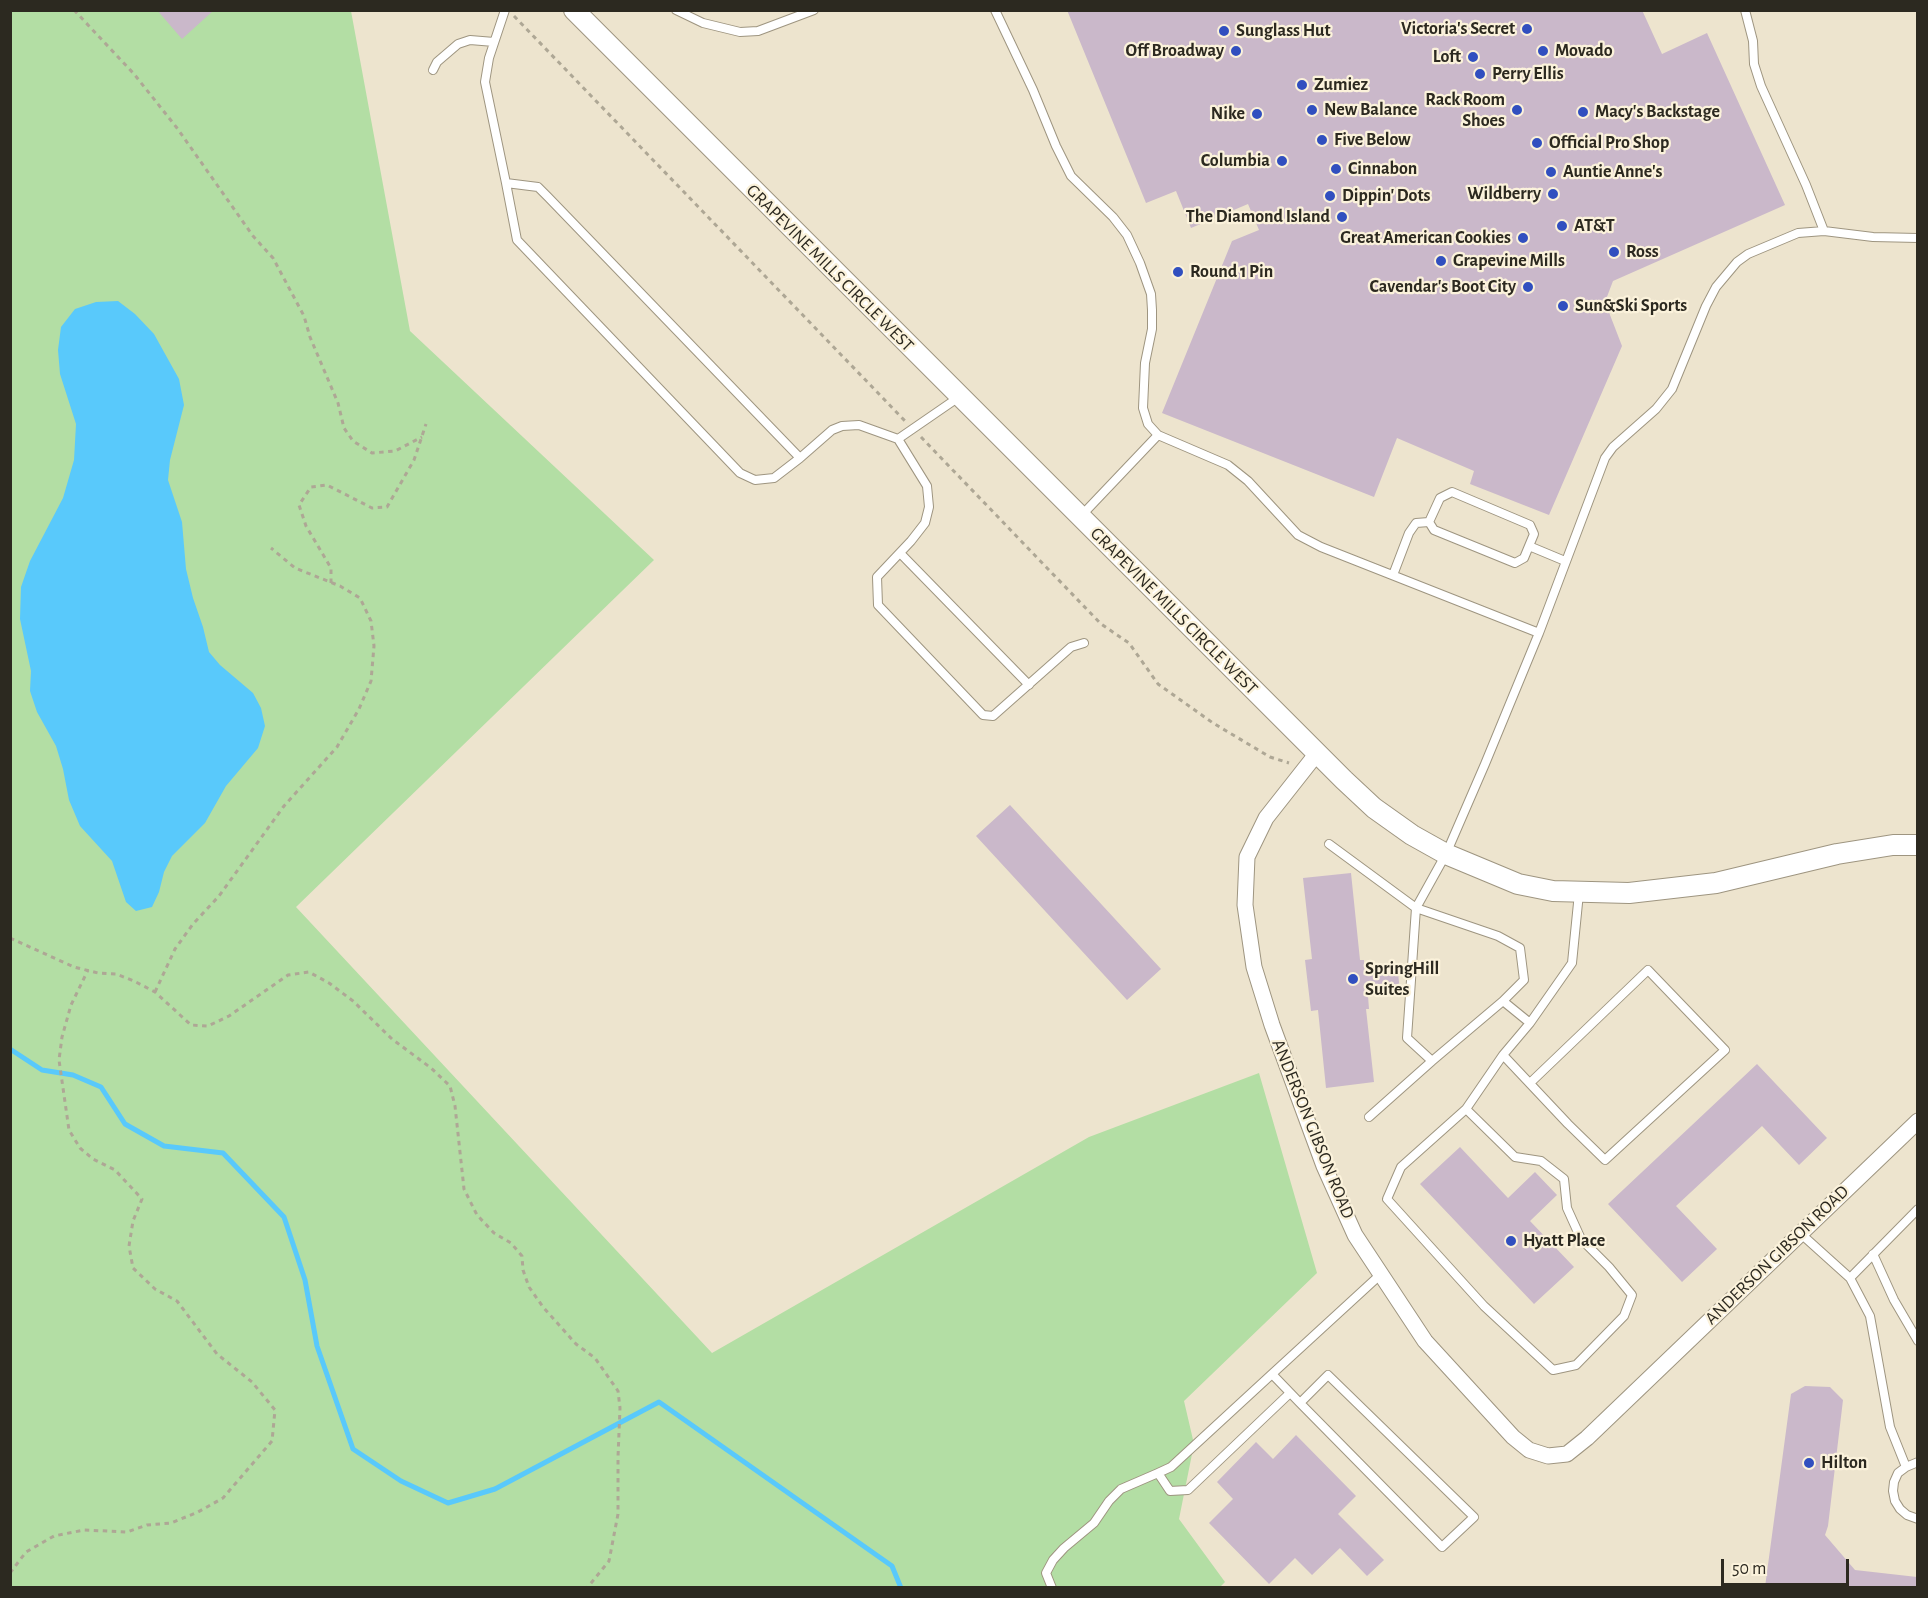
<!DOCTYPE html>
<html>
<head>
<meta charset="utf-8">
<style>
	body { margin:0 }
	#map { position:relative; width:1928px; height:1598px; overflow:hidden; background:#ede4ce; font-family:"Alegreya Sans",sans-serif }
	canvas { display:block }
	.frame { position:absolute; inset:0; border:12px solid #2c2920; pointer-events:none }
	.scale { position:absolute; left:1721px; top:1559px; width:128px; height:27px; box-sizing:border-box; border:3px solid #2c2920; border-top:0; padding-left:8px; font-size:18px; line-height:21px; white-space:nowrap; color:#2c2920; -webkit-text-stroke:4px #fbf2db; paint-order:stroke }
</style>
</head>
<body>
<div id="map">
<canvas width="1928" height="1598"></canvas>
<div class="frame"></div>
<div class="scale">50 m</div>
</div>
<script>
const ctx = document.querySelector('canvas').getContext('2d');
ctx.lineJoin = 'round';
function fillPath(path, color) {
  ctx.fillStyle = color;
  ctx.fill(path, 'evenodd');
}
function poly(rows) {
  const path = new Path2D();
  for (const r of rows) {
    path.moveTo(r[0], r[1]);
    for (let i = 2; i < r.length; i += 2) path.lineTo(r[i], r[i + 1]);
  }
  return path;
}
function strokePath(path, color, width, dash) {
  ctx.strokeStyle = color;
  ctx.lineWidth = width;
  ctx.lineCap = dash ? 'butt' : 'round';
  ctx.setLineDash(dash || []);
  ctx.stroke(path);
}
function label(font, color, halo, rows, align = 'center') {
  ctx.font = font + ' "Alegreya Sans",sans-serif';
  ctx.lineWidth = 4.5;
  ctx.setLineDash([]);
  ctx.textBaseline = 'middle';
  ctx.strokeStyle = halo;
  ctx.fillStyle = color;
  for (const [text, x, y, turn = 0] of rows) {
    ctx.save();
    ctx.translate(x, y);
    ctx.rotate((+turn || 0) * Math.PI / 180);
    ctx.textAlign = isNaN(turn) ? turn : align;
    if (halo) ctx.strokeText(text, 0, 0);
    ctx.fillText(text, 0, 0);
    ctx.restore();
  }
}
fillPath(poly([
	[11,11,351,11,410,331,654,560,296,907,712,1353,1089,1137,1259,1073,1317,1273,1184,1401,1194,1444,1179,1519,1225,1582,1220,1587,11,1588]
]), '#b3dea4');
fillPath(poly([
	[118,301,135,314,154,334,179,379,184,405,170,460,168,480,182,522,186,569,193,598,203,627,209,652,220,665,253,693,261,708,265,726,258,748,226,786,205,823,172,856,164,872,159,892,152,907,136,911,126,902,112,861,80,826,69,800,63,769,56,746,37,712,30,691,31,671,20,619,21,587,30,561,63,498,74,460,76,424,60,374,58,350,61,327,75,309,96,302]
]), '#59c9fb');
strokePath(poly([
	[10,1049,42,1070,73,1075,101,1087,125,1124,164,1146,223,1153,284,1217,305,1280,317,1346,353,1449,401,1481,448,1503,495,1489,659,1402,892,1566,901,1588]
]), '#59c9fb', 5);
fillPath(poly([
	[157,10,214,10,182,39],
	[1067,10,1642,10,1662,54,1707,33,1785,205,1613,281,1605,302,1622,346,1549,515,1470,484,1474,471,1397,438,1374,497,1162,413,1232,241,1259,230,1248,204,1191,228,1176,191,1146,203],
	[1010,805,1161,969,1127,1000,976,836],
	[1351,873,1360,960,1364,960,1364,966,1397,963,1400,992,1368,996,1369,1009,1366,1009,1374,1082,1326,1088,1318,1010,1311,1011,1305,960,1312,959,1303,878],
	[1757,1064,1827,1138,1799,1165,1762,1126,1676,1206,1717,1249,1682,1282,1608,1204],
	[1460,1147,1508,1198,1535,1172,1557,1195,1530,1221,1574,1267,1534,1304,1420,1184],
	[1805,1386,1830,1387,1843,1400,1828,1526,1825,1535,1855,1570,1917,1577,1917,1587,1765,1587,1791,1394],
	[1296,1435,1356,1496,1338,1514,1384,1560,1367,1576,1340,1548,1312,1575,1295,1558,1269,1584,1209,1523,1233,1499,1217,1482,1256,1442,1273,1459]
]), '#cab8ca');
const service = poly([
	[505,10,489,58,485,82,506,183,538,187,548,197,800,458,832,430,842,426,859,425,898,439,927,486,929,507,925,523,911,541,877,577,878,605,983,715,993,716,1071,647,1084,643],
	[676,10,703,23,740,32,758,31,814,10],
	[995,10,1033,90,1056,146,1071,176,1113,217,1127,235,1140,263,1151,294,1152,310,1152,329,1145,363,1143,408,1148,424,1158,435,1228,465,1248,481,1298,535,1321,547,1539,633],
	[1745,10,1753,41,1754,64,1761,86,1806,185,1824,231],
	[433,70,437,62,458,44,470,40,494,42],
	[506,183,517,240,740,473,755,480,774,478,800,458],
	[898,439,959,397],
	[1081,516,1158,435],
	[1529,546,1534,534,1530,525,1452,492,1440,498,1429,522,1434,530,1515,563,1524,558,1529,546,1565,561],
	[900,553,1029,685],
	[1393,575,1409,533,1416,523,1429,522],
	[1329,844,1416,908,1446,854,1485,764,1539,633,1605,458,1613,447,1656,409,1672,389,1706,306,1716,287,1737,262,1748,254,1798,233,1824,231,1873,237,1918,238],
	[1503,1001,1432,1061,1407,1038,1416,908,1498,936,1520,948,1524,980,1503,1001,1530,1023,1572,963,1579,893],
	[1530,1023,1503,1055,1568,1124,1605,1160,1725,1050,1648,970,1530,1083],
	[1466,1109,1401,1167,1387,1199,1484,1306,1553,1370,1576,1365,1624,1316,1632,1295,1609,1267,1581,1239,1567,1208,1564,1179,1541,1161,1515,1157,1466,1109,1503,1055],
	[1369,1117,1432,1061],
	[1800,1233,1850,1278,1870,1316,1890,1427,1906,1467],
	[1873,1254,1894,1300,1918,1341],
	[1850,1278,1918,1209],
	[1272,1374,1171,1467,1158,1473,1170,1491,1188,1490,1290,1393],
	[1300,1403,1328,1375,1474,1517,1442,1547,1300,1403,1272,1374,1381,1274],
	[1918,1462,1906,1467,1898,1473,1894,1482,1893,1491,1895,1501,1900,1509,1907,1515,1918,1519],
	[1052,1588,1046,1573,1053,1560,1064,1548,1094,1523,1109,1501,1121,1489,1158,1473]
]);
const minor = poly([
	[1318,752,1266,818,1247,857,1245,905,1254,967,1272,1025,1324,1166,1355,1235,1425,1341,1513,1437,1529,1450,1548,1456,1567,1454,1587,1438,1918,1121]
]);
const tertiary = poly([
	[574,10,1344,780,1374,808,1412,835,1446,854,1518,884,1553,891,1629,893,1716,883,1837,854,1893,845,1918,845]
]);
strokePath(service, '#9e9580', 10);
strokePath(minor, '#9e9580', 17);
strokePath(tertiary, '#9e9580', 22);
strokePath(poly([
	[74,10,134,74,177,128,253,236,273,258,304,316,310,337,338,403,344,428,353,441,372,453,395,451,422,437],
	[514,16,906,422],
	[921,437,1101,624,1129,643,1158,684,1213,723,1270,757,1289,763],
	[331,583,331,568,306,526,299,505,311,487,327,485,372,508,387,507,414,460,426,424],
	[10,938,74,967,98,973,116,974,134,981,155,992,191,1025,208,1026,229,1016,288,975,309,972,329,983,353,1001,392,1039,431,1068,450,1086,455,1106,464,1189,477,1215,494,1233,511,1243,522,1256,523,1270,529,1287,543,1307,576,1344,595,1358,618,1391,620,1408,618,1457,618,1514,609,1561,587,1588],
	[155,992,175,949,193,924,219,896,284,806,337,747,359,709,371,681,374,646,371,621,360,598,340,586,295,568,271,548],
	[10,1573,26,1552,54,1536,84,1530,127,1532,147,1525,171,1523,198,1512,223,1498,272,1441,275,1410,252,1382,217,1354,177,1301,155,1289,133,1268,129,1246,133,1221,142,1199,115,1170,93,1159,80,1148,69,1130,59,1060,62,1037,71,1005,88,970]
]), '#aea795', 3, [4.5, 4.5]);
strokePath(service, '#fff', 8);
strokePath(minor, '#fff', 15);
strokePath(tertiary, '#fff', 20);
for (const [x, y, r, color] of [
	[1527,29,6,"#314fbf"],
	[1224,31,6,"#314fbf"],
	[1236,51,6,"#314fbf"],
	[1543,51,6,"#314fbf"],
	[1473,57,6,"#314fbf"],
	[1480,74,6,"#314fbf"],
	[1302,85,6,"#314fbf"],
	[1312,110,6,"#314fbf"],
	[1517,110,6,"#314fbf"],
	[1583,112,6,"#314fbf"],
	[1257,114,6,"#314fbf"],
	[1322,140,6,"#314fbf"],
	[1537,143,6,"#314fbf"],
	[1282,161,6,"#314fbf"],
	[1336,169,6,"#314fbf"],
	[1551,172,6,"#314fbf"],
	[1553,194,6,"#314fbf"],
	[1330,196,6,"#314fbf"],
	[1342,217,6,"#314fbf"],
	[1562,226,6,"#314fbf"],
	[1523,238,6,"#314fbf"],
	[1614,252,6,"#314fbf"],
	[1441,261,6,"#314fbf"],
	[1178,272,6,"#314fbf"],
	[1528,287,6,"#314fbf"],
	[1563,306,6,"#314fbf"],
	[1353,979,6,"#314fbf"],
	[1511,1241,6,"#314fbf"],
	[1809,1463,6,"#314fbf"]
]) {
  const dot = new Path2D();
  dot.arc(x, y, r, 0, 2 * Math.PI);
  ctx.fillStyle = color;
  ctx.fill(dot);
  strokePath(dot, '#fbf2db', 2);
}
label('bold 18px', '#2c2920', '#fbf2db', [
	["Victoria's Secret",1515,29,"right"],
	["Sunglass Hut",1236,31],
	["Off Broadway",1224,51,"right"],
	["Movado",1555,51],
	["Loft",1461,57,"right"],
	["Perry Ellis",1492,74],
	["Zumiez",1314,85],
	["Rack Room",1505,100,"right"],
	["Shoes",1505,121,"right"],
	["New Balance",1324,110],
	["Macy's Backstage",1595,112],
	["Nike",1245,114,"right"],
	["Five Below",1334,140],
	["Official Pro Shop",1549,143],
	["Columbia",1270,161,"right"],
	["Cinnabon",1348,169],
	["Auntie Anne's",1563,172],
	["Wildberry",1541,194,"right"],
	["Dippin' Dots",1342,196],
	["The Diamond Island",1330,217,"right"],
	["AT&T",1574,226],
	["Great American Cookies",1511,238,"right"],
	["Ross",1626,252],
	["Grapevine Mills",1453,261],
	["Round 1 Pin",1190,272],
	["Cavendar's Boot City",1516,287,"right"],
	["Sun&Ski Sports",1575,306],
	["SpringHill",1365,969],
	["Suites",1365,990],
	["Hyatt Place",1523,1241],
	["Hilton",1821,1463]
], 'left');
label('18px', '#2c2920', '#fbf2db', [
	["GRAPEVINE MILLS CIRCLE WEST",830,268,45],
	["GRAPEVINE MILLS CIRCLE WEST",1174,611,45],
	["ANDERSON GIBSON ROAD",1313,1129,68],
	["ANDERSON GIBSON ROAD",1777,1255,-44]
]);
</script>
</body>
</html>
